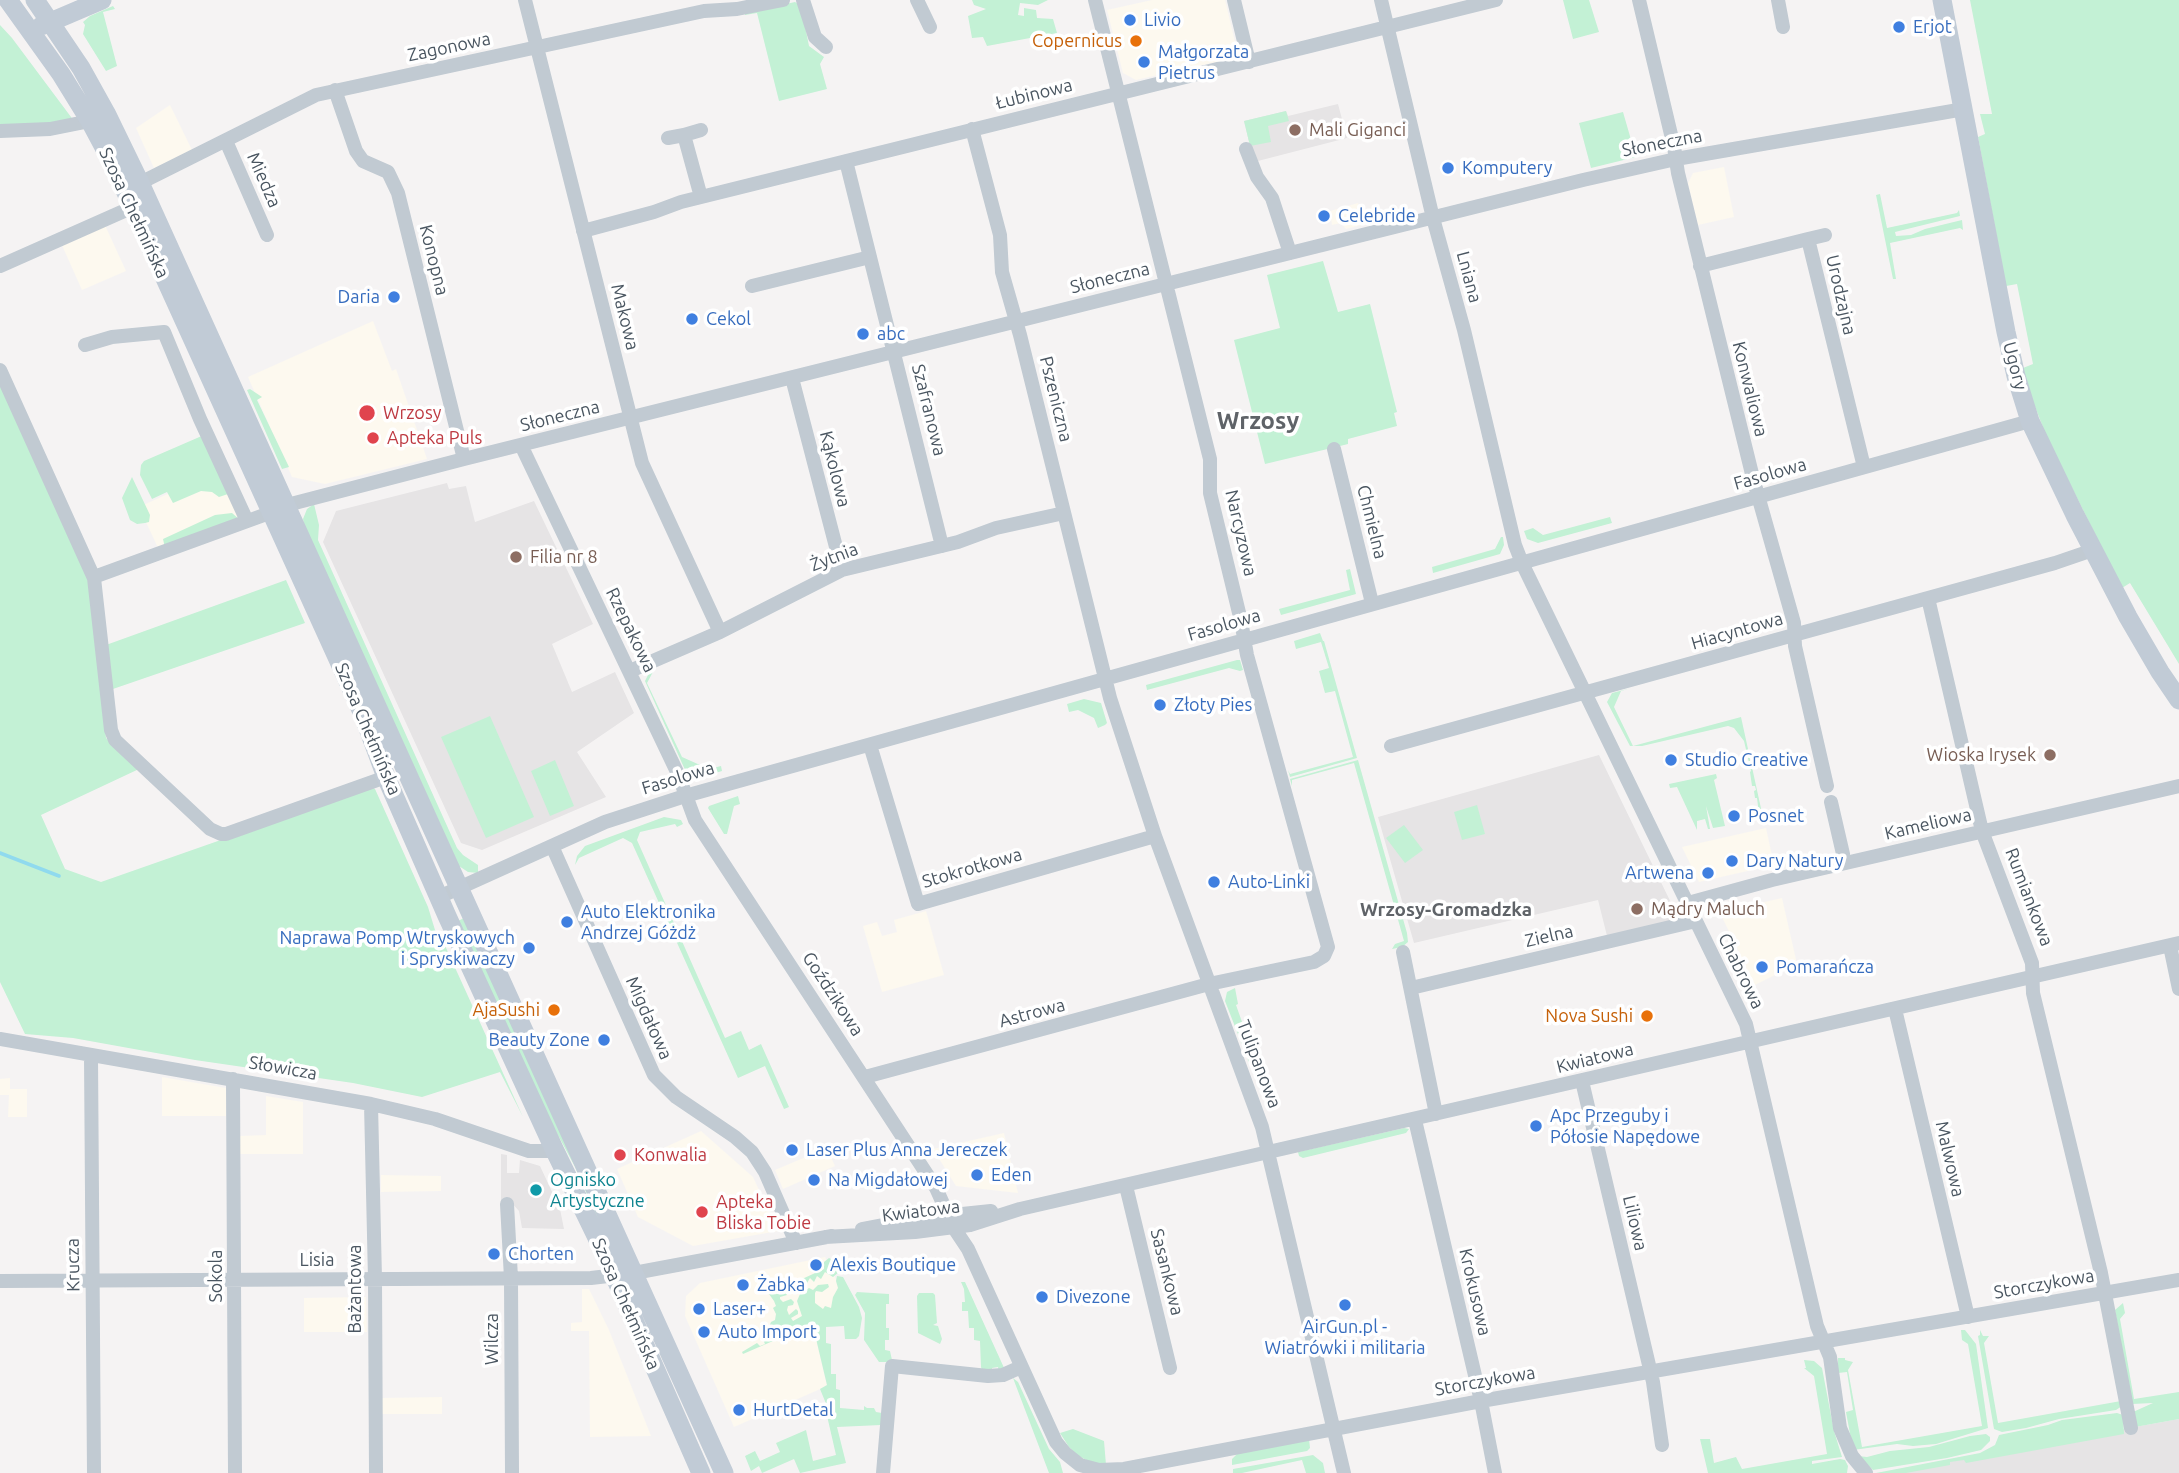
<!DOCTYPE html>
<html>
<head>
<meta charset="utf-8">
<style>
	body { margin:0 }
	canvas { display:block; background:#f5f3f3 }
</style>
</head>
<body>
<canvas width="2179" height="1473"></canvas>
<script>
const ctx = document.querySelector('canvas').getContext('2d');
ctx.lineJoin = 'round';
function fillPath(path, color) {
  ctx.fillStyle = color;
  ctx.fill(path, 'evenodd');
}
function poly(rows) {
  const path = new Path2D();
  for (const r of rows) {
    path.moveTo(r[0], r[1]);
    for (let i = 2; i < r.length; i += 2) path.lineTo(r[i], r[i + 1]);
  }
  return path;
}
function strokePath(path, color, width, dash) {
  ctx.strokeStyle = color;
  ctx.lineWidth = width;
  ctx.lineCap = dash ? 'butt' : 'round';
  ctx.setLineDash(dash || []);
  ctx.stroke(path);
}
function label(font, color, halo, rows, align = 'center') {
  ctx.font = font + ' Ubuntu,sans-serif';
  ctx.lineWidth = 7;
  ctx.setLineDash([]);
  ctx.textBaseline = 'middle';
  ctx.strokeStyle = halo;
  ctx.fillStyle = color;
  for (const [text, x, y, turn = 0] of rows) {
    ctx.save();
    ctx.translate(x, y);
    ctx.rotate((+turn || 0) * Math.PI / 180);
    ctx.textAlign = isNaN(turn) ? turn : align;
    if (halo) ctx.strokeText(text, 0, 0);
    ctx.fillText(text, 0, 0);
    ctx.restore();
  }
}
fillPath(poly([
	[1152,0,1225,0,1236,46,1229,59,1136,80,1123,73,1107,10],
	[170,105,192,150,154,168,136,128],
	[1724,167,1734,217,1698,225,1688,183,1693,173],
	[1358,203,1360,208,1365,209,1369,223,1346,229,1341,223,1332,225,1330,211],
	[104,223,126,271,82,290,61,243],
	[373,321,392,371,396,369,427,459,325,484,292,477,248,377],
	[218,471,240,520,159,550,139,507],
	[1766,828,1774,865,1699,882,1682,847],
	[1782,898,1797,964,1751,987,1739,952,1722,917,1725,911],
	[926,911,944,975,882,992,863,926,877,922,882,936,897,932,894,920],
	[162,1077,226,1088,226,1116,162,1116],
	[10,1078,10,1089,27,1089,27,1117,8,1117,9,1095,0,1095,0,1079],
	[266,1096,303,1102,303,1154,240,1154,240,1136,266,1135],
	[701,1131,753,1177,778,1231,693,1246,638,1217,617,1169],
	[1004,1133,1018,1193,956,1186,933,1149],
	[826,1146,835,1166,783,1189,775,1170,820,1151],
	[381,1175,441,1176,441,1191,381,1192],
	[825,1257,851,1309,813,1326,827,1386,734,1427,685,1316,686,1296,700,1283],
	[582,1289,589,1289,609,1330,651,1436,590,1437,589,1331,571,1331,571,1323,582,1322],
	[366,1297,367,1332,304,1332,304,1298],
	[442,1397,442,1414,382,1414,382,1398]
]), '#fdf9ef');
fillPath(poly([
	[1338,104,1347,138,1254,162,1244,121,1286,111,1288,116],
	[447,483,449,489,466,486,475,522,534,501,593,624,552,644,572,692,615,672,634,713,577,752,606,797,482,850,461,843,323,542,336,511],
	[1599,755,1675,911,1673,920,1607,936,1598,900,1414,943,1378,817],
	[501,1154,507,1155,507,1173,519,1173,520,1160,540,1166,560,1209,564,1229,522,1228,519,1211,510,1201,501,1201],
	[2179,1419,2179,1473,1880,1473]
]), '#e6e4e5');
fillPath(poly([
	[972,0,1048,0,1038,5,1020,3,1018,15,1024,16,1024,8,1036,10,1037,18,1053,19,1057,33,987,46,983,37,972,38,968,16,986,9,974,5],
	[1563,0,1589,0,1599,32,1573,39],
	[1970,0,2179,0,2179,664,2130,583,2122,588,2048,440,2032,399,2023,368,2033,364,2017,284,2006,286,1978,137,1985,134,1980,114,1992,114],
	[795,2,801,6,809,46,824,57,820,64,827,89,779,101,757,13,745,15,745,13],
	[113,6,115,9,103,12,117,66,106,71,83,34,85,25,83,22,90,16],
	[0,25,12,38,74,121,0,127],
	[1286,111,1289,121,1268,126,1271,142,1250,146,1244,121],
	[1623,112,1636,157,1591,168,1579,123],
	[1880,194,1887,228,1957,213,1959,210,1960,216,1895,232,1896,236,1911,235,1925,229,1962,220,1963,230,1960,228,1890,243,1896,279,1893,279,1876,195],
	[1323,261,1338,312,1370,304,1397,412,1394,413,1397,426,1348,439,1348,444,1340,446,1265,464,1234,340,1280,328,1267,275],
	[0,385,91,582,106,738,139,769,41,815,65,869,101,882,372,787,375,789,428,907,435,930,442,939,523,1117,500,1072,422,1097,353,1083,195,1060,73,1038,25,1034,0,982],
	[250,389,262,397,257,400,289,467,282,469,247,390],
	[204,435,228,494,219,497,212,492,201,491,173,503,167,492,152,499,140,475,141,465,144,461],
	[132,477,150,515,149,522,145,523,137,524,130,520,122,498],
	[314,504,319,525,318,540,457,848,463,855,478,865,478,873,468,872,459,866,304,524,303,519,307,509],
	[232,513,240,520,165,548,163,539,215,515],
	[1610,517,1612,523,1538,543,1527,539,1524,531,1533,528,1543,535],
	[1501,537,1503,537,1504,545,1500,554,1433,573,1432,567,1495,549],
	[1350,569,1356,594,1281,615,1279,609,1350,590,1346,570],
	[286,580,305,623,110,690,106,645],
	[1320,633,1323,641,1324,641,1357,758,1290,777,1288,770,1290,774,1353,757,1335,691,1325,693,1319,671,1329,668,1321,642,1296,649,1294,641],
	[1237,660,1240,660,1243,670,1240,671,1229,668,1147,690,1146,685],
	[654,670,647,683,682,757,709,769,721,766,722,771,702,777,686,772,645,681,649,673],
	[1631,688,1621,691,1614,707,1633,746,1741,717,1762,813,1759,814,1757,798,1755,798,1754,791,1756,790,1755,786,1752,786,1750,772,1751,771,1744,741,1734,728,1728,726,1642,746,1630,746,1607,702,1612,693],
	[1084,699,1101,703,1107,723,1105,725,1098,728,1094,718,1078,710,1069,712,1067,704],
	[490,716,534,817,486,838,441,737],
	[555,760,574,806,550,816,531,771],
	[1358,760,1407,933,1408,942,1402,947,1392,949,1395,944,1404,941,1354,763,1292,780,1292,786,1290,779],
	[1716,774,1717,778,1714,780,1725,826,1713,828,1706,806,1710,829,1708,829,1705,819,1697,821,1697,830,1677,787,1670,788,1669,784],
	[738,796,740,804,734,806,727,834,724,834,708,808,709,806],
	[1477,805,1485,834,1462,840,1454,812],
	[664,817,681,820,683,824,677,827,675,824,640,832,637,840,725,1038,741,1031,749,1050,761,1044,789,1107,784,1109,765,1066,738,1078,632,843,623,838,579,858,575,865,577,856,585,846],
	[1404,825,1423,850,1405,863,1386,838],
	[466,917,612,1238,607,1240,575,1167,542,1105,458,921],
	[1235,988,1238,1004,1236,1005,1258,1067,1252,1070,1225,1001,1227,992],
	[1404,1128,1409,1129,1406,1133,1303,1158,1299,1156,1298,1152],
	[829,1258,833,1260,839,1272,833,1277,825,1272,821,1279,817,1276,814,1282,810,1278,804,1288,798,1285,798,1290,795,1291,790,1287,789,1292,786,1290,783,1291,785,1292,787,1295,780,1297,780,1299,783,1302,791,1299,794,1302,793,1305,788,1306,787,1310,789,1315,796,1309,798,1311,798,1314,791,1318,793,1321,802,1316,797,1301,800,1294,809,1288,813,1290,818,1285,828,1284,829,1287,822,1292,816,1291,815,1293,815,1303,823,1309,825,1306,831,1308,833,1297,838,1288,836,1281,837,1276,843,1277,859,1307,862,1318,859,1336,856,1339,845,1339,844,1326,826,1327,826,1343,831,1344,831,1374,836,1374,836,1389,840,1390,840,1408,864,1410,864,1406,867,1408,874,1408,876,1412,882,1413,881,1425,837,1427,846,1463,800,1473,794,1459,762,1473,759,1466,751,1471,745,1456,755,1451,760,1461,780,1452,776,1443,806,1430,813,1461,836,1455,825,1407,827,1406,820,1389,827,1385,813,1326,801,1331,796,1327,790,1328,787,1333,779,1338,776,1335,773,1341,743,1354,742,1352,757,1343,760,1346,765,1344,761,1335,767,1332,771,1322,775,1320,776,1314,773,1308,776,1306,774,1301,769,1294,824,1269,824,1262],
	[961,1282,965,1282,1005,1370,999,1373,998,1367,992,1368,992,1373,983,1373,981,1367,980,1341,974,1340,974,1328,969,1328,968,1311,962,1311,962,1302,965,1302,964,1289],
	[857,1292,889,1294,889,1304,886,1304,886,1328,889,1328,889,1340,885,1340,885,1350,890,1351,892,1360,888,1362,879,1362,864,1340,865,1313,855,1295],
	[919,1293,933,1293,935,1295,937,1323,933,1325,938,1326,942,1339,940,1344,918,1333,917,1296],
	[2123,1303,2125,1313,2120,1319,2134,1399,2179,1392,2179,1419,2135,1427,2133,1412,2153,1403,2132,1404,2115,1310],
	[1961,1330,1965,1330,1976,1344,1988,1428,1936,1444,1913,1446,1897,1444,1853,1450,1846,1412,1853,1410,1847,1372,1838,1373,1838,1358,1845,1358,1845,1360,1853,1362,1848,1370,1862,1447,1982,1426,1968,1344,1962,1340],
	[1980,1330,1983,1336,1989,1336,1984,1343,1998,1423,2121,1401,2122,1406,2116,1410,2059,1419,2026,1428,2002,1432,1994,1429,1978,1336,1980,1335],
	[1804,1360,1814,1361,1822,1368,1834,1431,1842,1457,1812,1461,1812,1464,1840,1459,1845,1460,1848,1466,1847,1473,1708,1473,1700,1439,1710,1439,1714,1463,1736,1457,1742,1469,1827,1454,1814,1376,1804,1368,1806,1368],
	[1013,1378,1018,1382,1049,1449,1060,1462,1063,1473,1049,1473],
	[2117,1413,2123,1415,2124,1434,1966,1463,1964,1460,1950,1462,1950,1465,1906,1473,1876,1473,1980,1453,1995,1445,1999,1435,2048,1425,2062,1420],
	[1073,1429,1104,1441,1106,1465,1090,1462,1077,1455,1069,1447,1060,1433],
	[1986,1434,1990,1437,1990,1441,1981,1450,1947,1458,1873,1470,1858,1456,1867,1457,1890,1451,1929,1447,1970,1436],
	[1309,1439,1310,1448,1307,1451,1232,1465,1232,1459,1237,1454],
	[1313,1455,1323,1463,1325,1473,1306,1473,1302,1460,1242,1473,1233,1473,1233,1469]
]), '#c3f1d5');
strokePath(poly([
	[0,853,59,876]
]), '#90daee', 3.5);
strokePath(poly([
	[525,0,642,463,720,632],
	[803,0,815,37,826,47],
	[917,0,930,27],
	[1234,0,1249,62],
	[1381,0,1433,218,1464,330,1515,545,1522,563,1746,1024,1817,1326,1830,1357,1840,1428,1852,1456,1866,1473],
	[1639,0,1674,147,1678,173,1753,478,1794,623,1795,646,1827,786],
	[1778,0,1783,27],
	[335,90,356,151,363,161,388,172,398,193,464,459],
	[972,129,1000,235,1002,272,1020,335,1110,698,1155,836,1262,1127,1344,1473],
	[0,131,50,129,90,121],
	[684,135,701,130],
	[668,138,684,135,701,197],
	[226,141,267,235],
	[1246,149,1257,177,1272,198,1290,253],
	[846,161,942,546],
	[140,183,316,95,704,11,737,9,783,0],
	[583,231,654,212,681,202,1496,0],
	[1808,239,1825,235],
	[0,266,133,207],
	[1700,266,1808,239,1864,467],
	[752,286,870,257],
	[85,345,112,337,164,332,200,419,247,521],
	[0,370,94,578,111,730,115,740,210,829,221,834,226,834,386,777],
	[792,378,842,570],
	[521,445,678,774,695,820,936,1188,954,1228,968,1249,1056,1442,1065,1453,1080,1465,1099,1470,1124,1469,1481,1401,2179,1280],
	[1334,449,1372,603],
	[94,577,264,515,287,505,464,459,1583,180,1676,159,1964,109],
	[1928,598,1982,831,2032,963,2033,993,2101,1273,2131,1428],
	[630,671,720,632,842,570,958,542,996,528,1064,513],
	[870,745,918,904,1155,836],
	[1391,746,2055,563,2093,550],
	[1831,802,1843,854],
	[552,846,654,1075,676,1097,735,1137,752,1152,765,1172,796,1243],
	[439,897,605,822,685,796,2030,421],
	[1688,903,1772,880,2179,786],
	[2170,946,2179,989],
	[1403,952,1436,1114],
	[1411,988,1696,921],
	[1895,1009,1968,1317],
	[0,1039,371,1104,435,1119,529,1151,555,1151],
	[91,1056,94,1473],
	[865,1077,1209,984,1314,962,1324,956,1328,947,1247,655,1241,621,1210,493,1210,459,1095,0],
	[233,1079,235,1473],
	[1582,1081,1653,1382,1662,1445],
	[371,1104,375,1279,376,1473],
	[1415,1120,1481,1401,1495,1473],
	[1126,1186,1170,1368],
	[507,1204,511,1278,512,1473],
	[862,1229,914,1219,991,1211],
	[825,1237,915,1232,970,1225,1020,1209,2179,943],
	[0,1281,591,1278,634,1273,832,1236],
	[883,1473,892,1366,988,1376,1003,1375,1021,1367]
]), '#c1cad2', 14);
strokePath(poly([
	[8,0,61,74,90,121,114,166,362,712,386,777,447,916,555,1151,603,1250,701,1473],
	[35,0,81,68,106,113,140,183,724,1473],
	[1942,0,2006,332,2016,376,2030,421,2075,515,2128,617,2160,672,2179,700],
	[41,26,102,0]
]), '#c1cbd6', 19);
for (const [x, y, r, color] of [
	[1130,20,7,"#3f7fe0"],
	[1899,27,7,"#3f7fe0"],
	[1136,41,7,"#e8710a"],
	[1144,62,7,"#3f7fe0"],
	[1295,130,7,"#8d6e63"],
	[1448,168,7,"#3f7fe0"],
	[1324,216,7,"#3f7fe0"],
	[394,297,7,"#3f7fe0"],
	[692,319,7,"#3f7fe0"],
	[863,334,7,"#3f7fe0"],
	[367,413,9,"#e0444e"],
	[373,438,7,"#e0444e"],
	[516,557,7,"#8d6e63"],
	[1160,705,7,"#3f7fe0"],
	[2050,755,7,"#8d6e63"],
	[1671,760,7,"#3f7fe0"],
	[1734,816,7,"#3f7fe0"],
	[1732,861,7,"#3f7fe0"],
	[1708,873,7,"#3f7fe0"],
	[1214,882,7,"#3f7fe0"],
	[1637,909,7,"#8d6e63"],
	[567,922,7,"#3f7fe0"],
	[529,948,7,"#3f7fe0"],
	[1762,967,7,"#3f7fe0"],
	[554,1010,7,"#e8710a"],
	[1647,1016,7,"#e8710a"],
	[604,1040,7,"#3f7fe0"],
	[1536,1126,7,"#3f7fe0"],
	[792,1150,7,"#3f7fe0"],
	[620,1155,7,"#e0444e"],
	[977,1175,7,"#3f7fe0"],
	[814,1180,7,"#3f7fe0"],
	[536,1190,7,"#0f9aa8"],
	[702,1212,7,"#e0444e"],
	[494,1254,7,"#3f7fe0"],
	[816,1265,7,"#3f7fe0"],
	[743,1285,7,"#3f7fe0"],
	[1042,1297,7,"#3f7fe0"],
	[1345,1305,7,"#3f7fe0"],
	[699,1309,7,"#3f7fe0"],
	[704,1332,7,"#3f7fe0"],
	[739,1410,7,"#3f7fe0"]
]) {
  const dot = new Path2D();
  dot.arc(x, y, r, 0, 2 * Math.PI);
  ctx.fillStyle = color;
  ctx.fill(dot);
  strokePath(dot, '#fff', 2.5);
}
label('18px', '#366cbe', '#fff', [
	["Livio",1144,20],
	["Erjot",1913,27],
	["Małgorzata",1158,52],
	["Pietrus",1158,73],
	["Komputery",1462,168],
	["Celebride",1338,216],
	["Daria",380,297,"right"],
	["Cekol",706,319],
	["abc",877,334],
	["Złoty Pies",1174,705],
	["Studio Creative",1685,760],
	["Posnet",1748,816],
	["Dary Natury",1746,861],
	["Artwena",1694,873,"right"],
	["Auto-Linki",1228,882],
	["Auto Elektronika",581,912],
	["Andrzej Góżdż",581,933],
	["Naprawa Pomp Wtryskowych",515,938,"right"],
	["i Spryskiwaczy",515,959,"right"],
	["Pomarańcza",1776,967],
	["Beauty Zone",590,1040,"right"],
	["Apc Przeguby i",1550,1116],
	["Półosie Napędowe",1550,1137],
	["Laser Plus Anna Jereczek",806,1150],
	["Eden",991,1175],
	["Na Migdałowej",828,1180],
	["Chorten",508,1254],
	["Alexis Boutique",830,1265],
	["Żabka",757,1285],
	["Divezone",1056,1297],
	["Laser+",713,1309],
	["AirGun.pl -",1345,1327,"center"],
	["Wiatrówki i militaria",1345,1348,"center"],
	["Auto Import",718,1332],
	["HurtDetal",753,1410]
], 'left');
label('18px', '#c56008', '#fff', [
	["Copernicus",1122,41],
	["AjaSushi",540,1010],
	["Nova Sushi",1633,1016]
], 'right');
label('18px', '#4a5661', '#fff', [
	["Zagonowa",449,47,-12],
	["Łubinowa",1034,94,-14],
	["Słoneczna",1662,143,-11],
	["Miedza",264,180,66],
	["Szosa Chełmińska",134,213,65],
	["Konopna",434,260,76],
	["Lniana",1469,277,75],
	["Słoneczna",1110,278,-14],
	["Urodzajna",1841,295,77],
	["Makowa",625,317,76],
	["Ugory",2015,366,75],
	["Konwaliowa",1750,389,76],
	["Pszeniczna",1056,399,76],
	["Szafranowa",929,410,76],
	["Słoneczna",560,416,-14],
	["Kąkolowa",835,469,76],
	["Fasolowa",1770,474,-16],
	["Chmielna",1372,522,76],
	["Narcyzowa",1241,533,77],
	["Żytnia",834,557,-21],
	["Fasolowa",1224,625,-16],
	["Rzepakowa",631,630,64],
	["Hiacyntowa",1737,631,-16],
	["Szosa Chełmińska",368,729,67],
	["Fasolowa",678,778,-17],
	["Kameliowa",1928,824,-13],
	["Stokrotkowa",972,868,-16],
	["Rumiankowa",2029,897,69],
	["Zielna",1549,936,-13],
	["Chabrowa",1741,971,64],
	["Goździkowa",833,994,57],
	["Astrowa",1032,1013,-15],
	["Migdałowa",649,1018,66],
	["Kwiatowa",1595,1058,-14],
	["Tulipanowa",1259,1064,69],
	["Słowicza",283,1068,10],
	["Malwowa",1950,1159,77],
	["Kwiatowa",921,1211,-7],
	["Liliowa",1635,1223,77],
	["Lisia",317,1260],
	["Krucza",73,1265,-91],
	["Sasankowa",1167,1272,76],
	["Sokola",216,1276,-90],
	["Storczykowa",2044,1284,-10],
	["Bażantowa",355,1289,-90],
	["Krokusowa",1475,1292,77],
	["Szosa Chełmińska",626,1304,66],
	["Wilcza",492,1339,-90],
	["Storczykowa",1485,1381,-10]
]);
label('18px', '#785e54', '#fff', [
	["Mali Giganci",1309,130],
	["Filia nr 8",530,557],
	["Wioska Irysek",2036,755,"right"],
	["Mądry Maluch",1651,909]
], 'left');
label('18px', '#be3a42', '#fff', [
	["Wrzosy",383,413],
	["Apteka Puls",387,438],
	["Konwalia",634,1155],
	["Apteka",716,1202],
	["Bliska Tobie",716,1223]
], 'left');
label('18px', '#0d838f', '#fff', [
	["Ognisko",550,1180],
	["Artystyczne",550,1201]
], 'left');
label('bold 19px', '#5f6368', '#fff', [
	["Wrzosy-Gromadzka",1446,910]
]);
label('bold 24px', '#5f6368', '#fff', [
	["Wrzosy",1258,421]
]);
</script>
</body>
</html>
